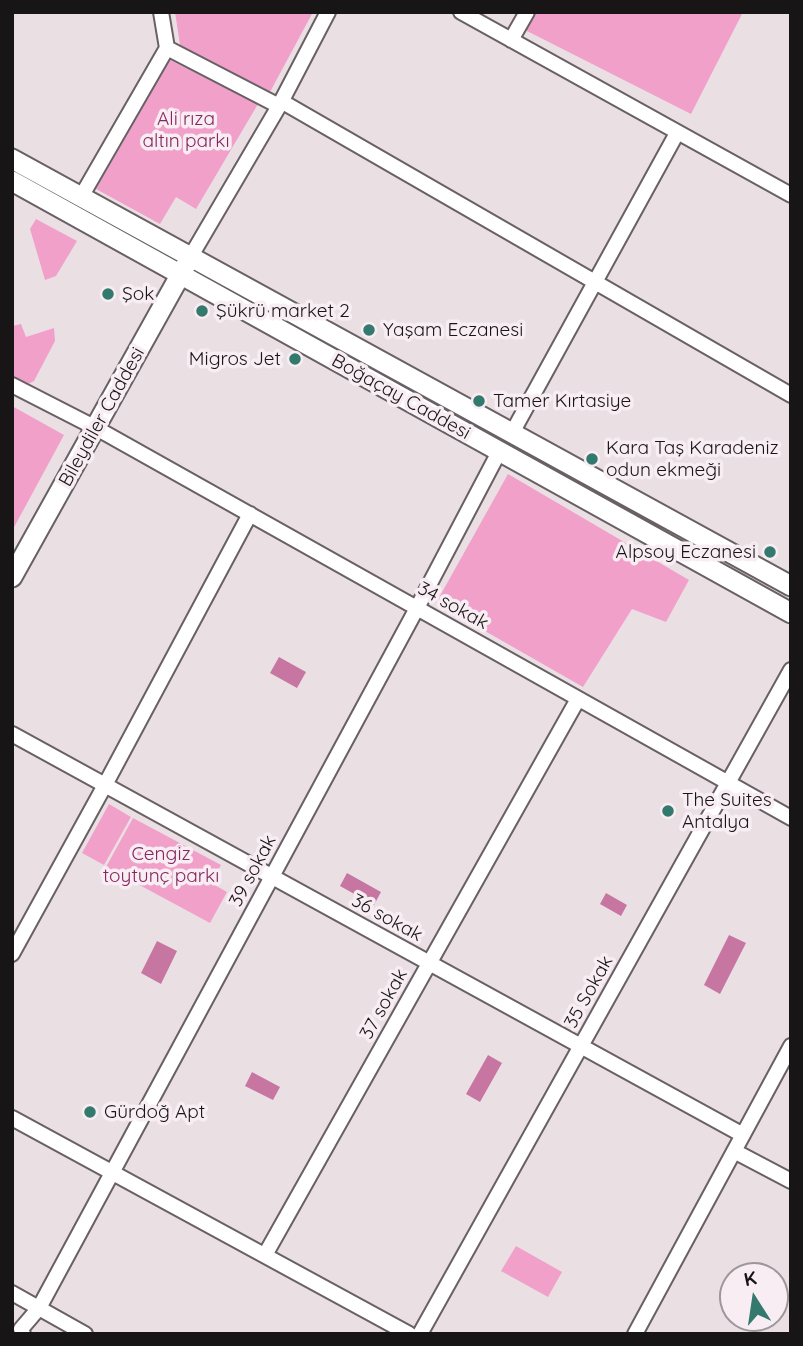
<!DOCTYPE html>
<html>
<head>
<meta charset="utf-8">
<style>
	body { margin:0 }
	#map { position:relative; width:803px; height:1346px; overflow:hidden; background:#eae0e4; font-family:Quicksand,sans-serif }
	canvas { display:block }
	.frame { position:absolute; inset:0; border:14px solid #181516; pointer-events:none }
	.north { position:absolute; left:719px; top:1262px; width:70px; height:70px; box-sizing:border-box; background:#f7edf2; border:2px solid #9e979a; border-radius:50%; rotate:348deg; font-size:19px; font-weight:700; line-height:28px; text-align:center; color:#181516 }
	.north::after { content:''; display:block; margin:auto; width:24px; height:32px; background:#34796d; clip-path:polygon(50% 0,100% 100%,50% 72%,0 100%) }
</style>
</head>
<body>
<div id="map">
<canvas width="803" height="1346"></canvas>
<div class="frame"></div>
<div class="north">K</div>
</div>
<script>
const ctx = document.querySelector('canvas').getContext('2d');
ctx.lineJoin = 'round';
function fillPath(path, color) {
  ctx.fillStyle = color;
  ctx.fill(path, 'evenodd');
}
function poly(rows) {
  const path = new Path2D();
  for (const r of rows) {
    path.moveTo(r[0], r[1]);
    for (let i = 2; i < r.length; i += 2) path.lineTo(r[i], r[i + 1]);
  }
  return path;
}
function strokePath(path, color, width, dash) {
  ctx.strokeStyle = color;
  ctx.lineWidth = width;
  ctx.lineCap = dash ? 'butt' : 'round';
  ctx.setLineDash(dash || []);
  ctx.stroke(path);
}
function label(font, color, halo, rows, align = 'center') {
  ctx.font = font + ' Quicksand,sans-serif';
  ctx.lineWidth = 7;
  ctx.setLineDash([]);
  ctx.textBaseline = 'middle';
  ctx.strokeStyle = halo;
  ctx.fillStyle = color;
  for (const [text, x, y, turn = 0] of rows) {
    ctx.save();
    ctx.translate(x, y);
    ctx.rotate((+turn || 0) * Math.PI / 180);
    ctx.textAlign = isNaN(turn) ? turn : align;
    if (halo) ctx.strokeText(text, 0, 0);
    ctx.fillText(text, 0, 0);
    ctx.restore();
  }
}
fillPath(poly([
	[175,12,313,12,270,92,180,45],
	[535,12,743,12,691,114,525,30],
	[170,60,258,104,196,209,176,197,160,224,96,189],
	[36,219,77,241,56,276,45,280,30,229],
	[21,324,26,337,54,328,55,341,34,381,26,385,12,378,12,326],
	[12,406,64,435,12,531],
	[508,474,689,580,666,622,632,609,583,687,436,603],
	[109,804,131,817,104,865,82,853],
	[133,818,221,865,211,883,227,892,210,923,106,867],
	[516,1246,562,1272,548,1297,501,1271]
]), '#f1a0ca');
fillPath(poly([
	[279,657,306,672,297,688,270,673],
	[347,873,381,892,374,905,340,886],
	[606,893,627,905,621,916,600,904],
	[729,935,746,943,720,994,704,985],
	[157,941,177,951,161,984,141,973],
	[488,1055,502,1063,480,1102,466,1094],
	[252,1072,280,1087,273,1100,245,1086]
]), '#c776a1');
const street = poly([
	[161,12,167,48],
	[461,12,791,195],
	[511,40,527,12],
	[167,48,279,106],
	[281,101,791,395],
	[81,197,167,48],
	[191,256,279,106,328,12],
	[12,385,96,428,791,818],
	[512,433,677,133],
	[12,734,743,1135],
	[12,954,105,785,250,514],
	[12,1118,409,1334],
	[734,1151,791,1181],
	[265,1255,578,699],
	[12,1293,85,1334],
	[23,1334,21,1329,39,1308,417,608,499,452],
	[420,1334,791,670],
	[635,1334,791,1046]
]);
const secondary = poly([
	[12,159,791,586],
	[12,181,791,613],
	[12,577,187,263]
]);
strokePath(street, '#686064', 18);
strokePath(secondary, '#686064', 23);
strokePath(street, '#fff', 14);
strokePath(secondary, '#fff', 19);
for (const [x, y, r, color] of [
	[108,294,7,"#34796d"],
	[202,311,7,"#34796d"],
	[369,330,7,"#34796d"],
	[295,359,7,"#34796d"],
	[479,401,7,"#34796d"],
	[592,459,7,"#34796d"],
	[770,552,7,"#34796d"],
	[668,811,7,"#34796d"],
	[90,1112,7,"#34796d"]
]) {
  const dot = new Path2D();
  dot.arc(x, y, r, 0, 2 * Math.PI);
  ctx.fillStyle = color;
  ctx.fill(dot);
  strokePath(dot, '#f7edf2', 2.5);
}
label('19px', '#862660', '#f7edf2', [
	["Ali rıza",186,119],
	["altın parkı",186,141],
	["Cengiz",161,854],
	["toytunç parkı",161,876]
]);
label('19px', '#181516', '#f7edf2', [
	["Şok",122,294],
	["Şükrü market 2",216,311],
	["Yaşam Eczanesi",383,330],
	["Migros Jet",281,359,"right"],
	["Tamer Kırtasiye",493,401],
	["Kara Taş Karadeniz",606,448],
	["odun ekmeği",606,470],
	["Alpsoy Eczanesi",756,552,"right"],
	["The Suites",682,800],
	["Antalya",682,822],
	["Gürdoğ Apt",104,1112]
], 'left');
label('19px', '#181516', '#f7edf2', [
	["Boğaçay Caddesi",401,397,29],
	["Bileydiler Caddesi",102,417,-61],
	["34 sokak",453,606,29],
	["39 sokak",253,871,-62],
	["36 sokak",387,918,29],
	["35 Sokak",589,992,-61],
	["37 sokak",384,1004,-61]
]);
</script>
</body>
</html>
